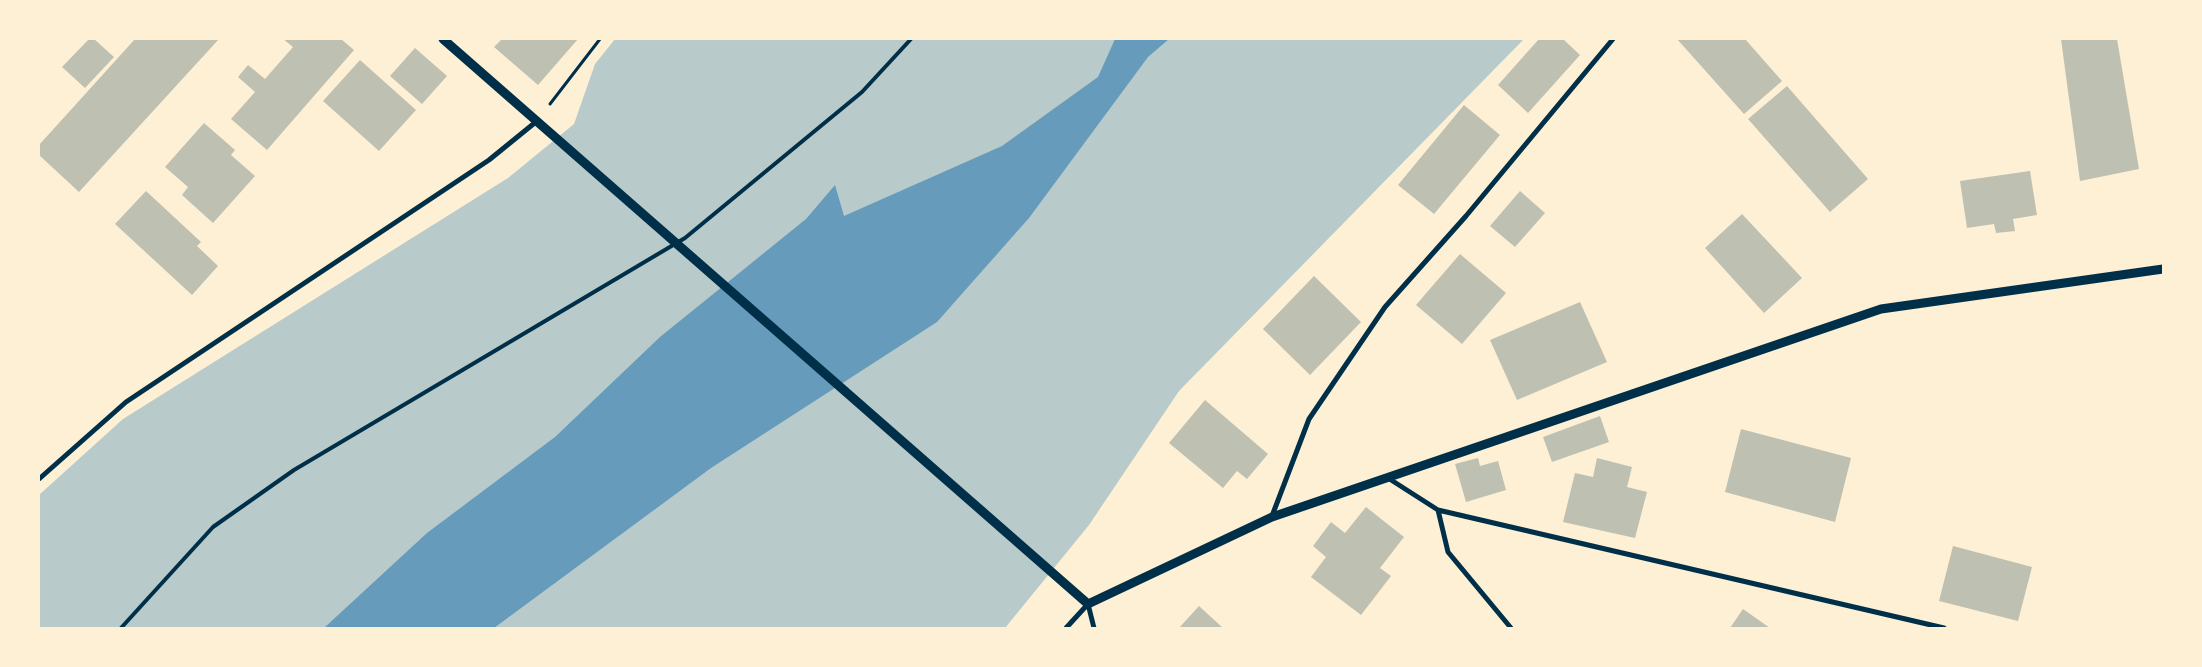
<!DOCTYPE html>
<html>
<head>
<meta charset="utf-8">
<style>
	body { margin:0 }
	#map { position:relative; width:2202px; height:667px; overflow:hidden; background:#fdf0d5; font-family:Cabin,sans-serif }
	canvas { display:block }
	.frame { position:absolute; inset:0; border:40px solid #fdf0d5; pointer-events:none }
</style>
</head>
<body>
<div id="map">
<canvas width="2202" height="667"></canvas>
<div class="frame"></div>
</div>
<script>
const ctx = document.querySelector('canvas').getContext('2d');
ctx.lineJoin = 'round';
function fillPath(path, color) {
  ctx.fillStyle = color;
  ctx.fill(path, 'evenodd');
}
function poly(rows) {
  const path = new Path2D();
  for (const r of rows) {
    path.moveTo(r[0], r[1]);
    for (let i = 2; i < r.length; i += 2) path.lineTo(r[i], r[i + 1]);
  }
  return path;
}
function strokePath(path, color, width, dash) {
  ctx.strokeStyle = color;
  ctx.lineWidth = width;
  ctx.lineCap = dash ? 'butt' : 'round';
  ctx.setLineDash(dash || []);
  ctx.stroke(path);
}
fillPath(poly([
	[615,39,1524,39,1179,391,1089,525,1005,628,39,628,39,495,123,419,508,178,574,124,595,64]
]), '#b9caca');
fillPath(poly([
	[1115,39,1169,39,1148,57,1029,218,937,322,711,468,494,628,324,628,427,533,555,437,660,337,806,219,835,185,844,216,1002,146,1098,77]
]), '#669bbc');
fillPath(poly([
	[89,39,94,39,114,57,85,88,62,67],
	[135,39,219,39,79,192,39,155,39,145],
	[283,39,341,39,354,50,267,150,231,119,255,92,238,77,248,65,265,79,293,47],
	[502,39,578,39,538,85,494,47],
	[1539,39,1563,39,1580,55,1528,113,1498,85],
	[1677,39,1745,39,1782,81,1744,114],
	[2061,39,2117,39,2139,169,2080,181],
	[415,48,447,76,422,104,390,76],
	[360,60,416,110,379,151,323,101],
	[1787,86,1868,179,1830,212,1748,119],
	[1464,105,1500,135,1434,214,1398,185],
	[204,123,235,150,231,155,255,176,213,223,182,195,188,187,165,167],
	[2030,171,2037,215,2013,219,2015,231,1996,233,1994,224,1967,228,1960,181],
	[146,191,201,242,197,246,218,266,192,295,115,224],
	[1520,191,1545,213,1515,247,1490,226],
	[1742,214,1802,278,1764,313,1705,248],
	[1460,254,1506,293,1462,344,1416,305],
	[1314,276,1361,322,1310,375,1263,329],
	[1580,302,1607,362,1517,400,1490,340],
	[1205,400,1268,454,1247,479,1237,471,1223,488,1169,443],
	[1600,416,1609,442,1552,462,1543,437],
	[1741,429,1851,458,1835,522,1725,492],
	[1478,458,1480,466,1498,461,1506,490,1466,502,1455,464],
	[1597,458,1632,467,1627,487,1647,492,1635,538,1563,522,1575,473,1593,477],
	[1366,507,1404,537,1380,568,1391,576,1361,615,1311,577,1326,557,1313,546,1331,522,1345,533],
	[1953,546,2032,567,2018,621,1939,601],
	[1199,606,1223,628,1179,628],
	[1743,609,1770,628,1730,628]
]), '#bec0b2');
strokePath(poly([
	[550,104,600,39]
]), '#003049', 3);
strokePath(poly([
	[121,628,213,527,294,470,685,238,862,92,911,39]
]), '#003049', 4);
strokePath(poly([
	[1388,478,1438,510,1944,628],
	[39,479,126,402,489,160,537,121],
	[1438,510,1448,552,1511,628],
	[1272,516,1309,419,1385,307,1466,216,1613,39],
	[1088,604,1094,628],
	[1066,628,1088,604]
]), '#003049', 5);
strokePath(poly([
	[443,39,1088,604,1272,517,1881,309,2163,269]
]), '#003049', 9);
</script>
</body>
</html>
